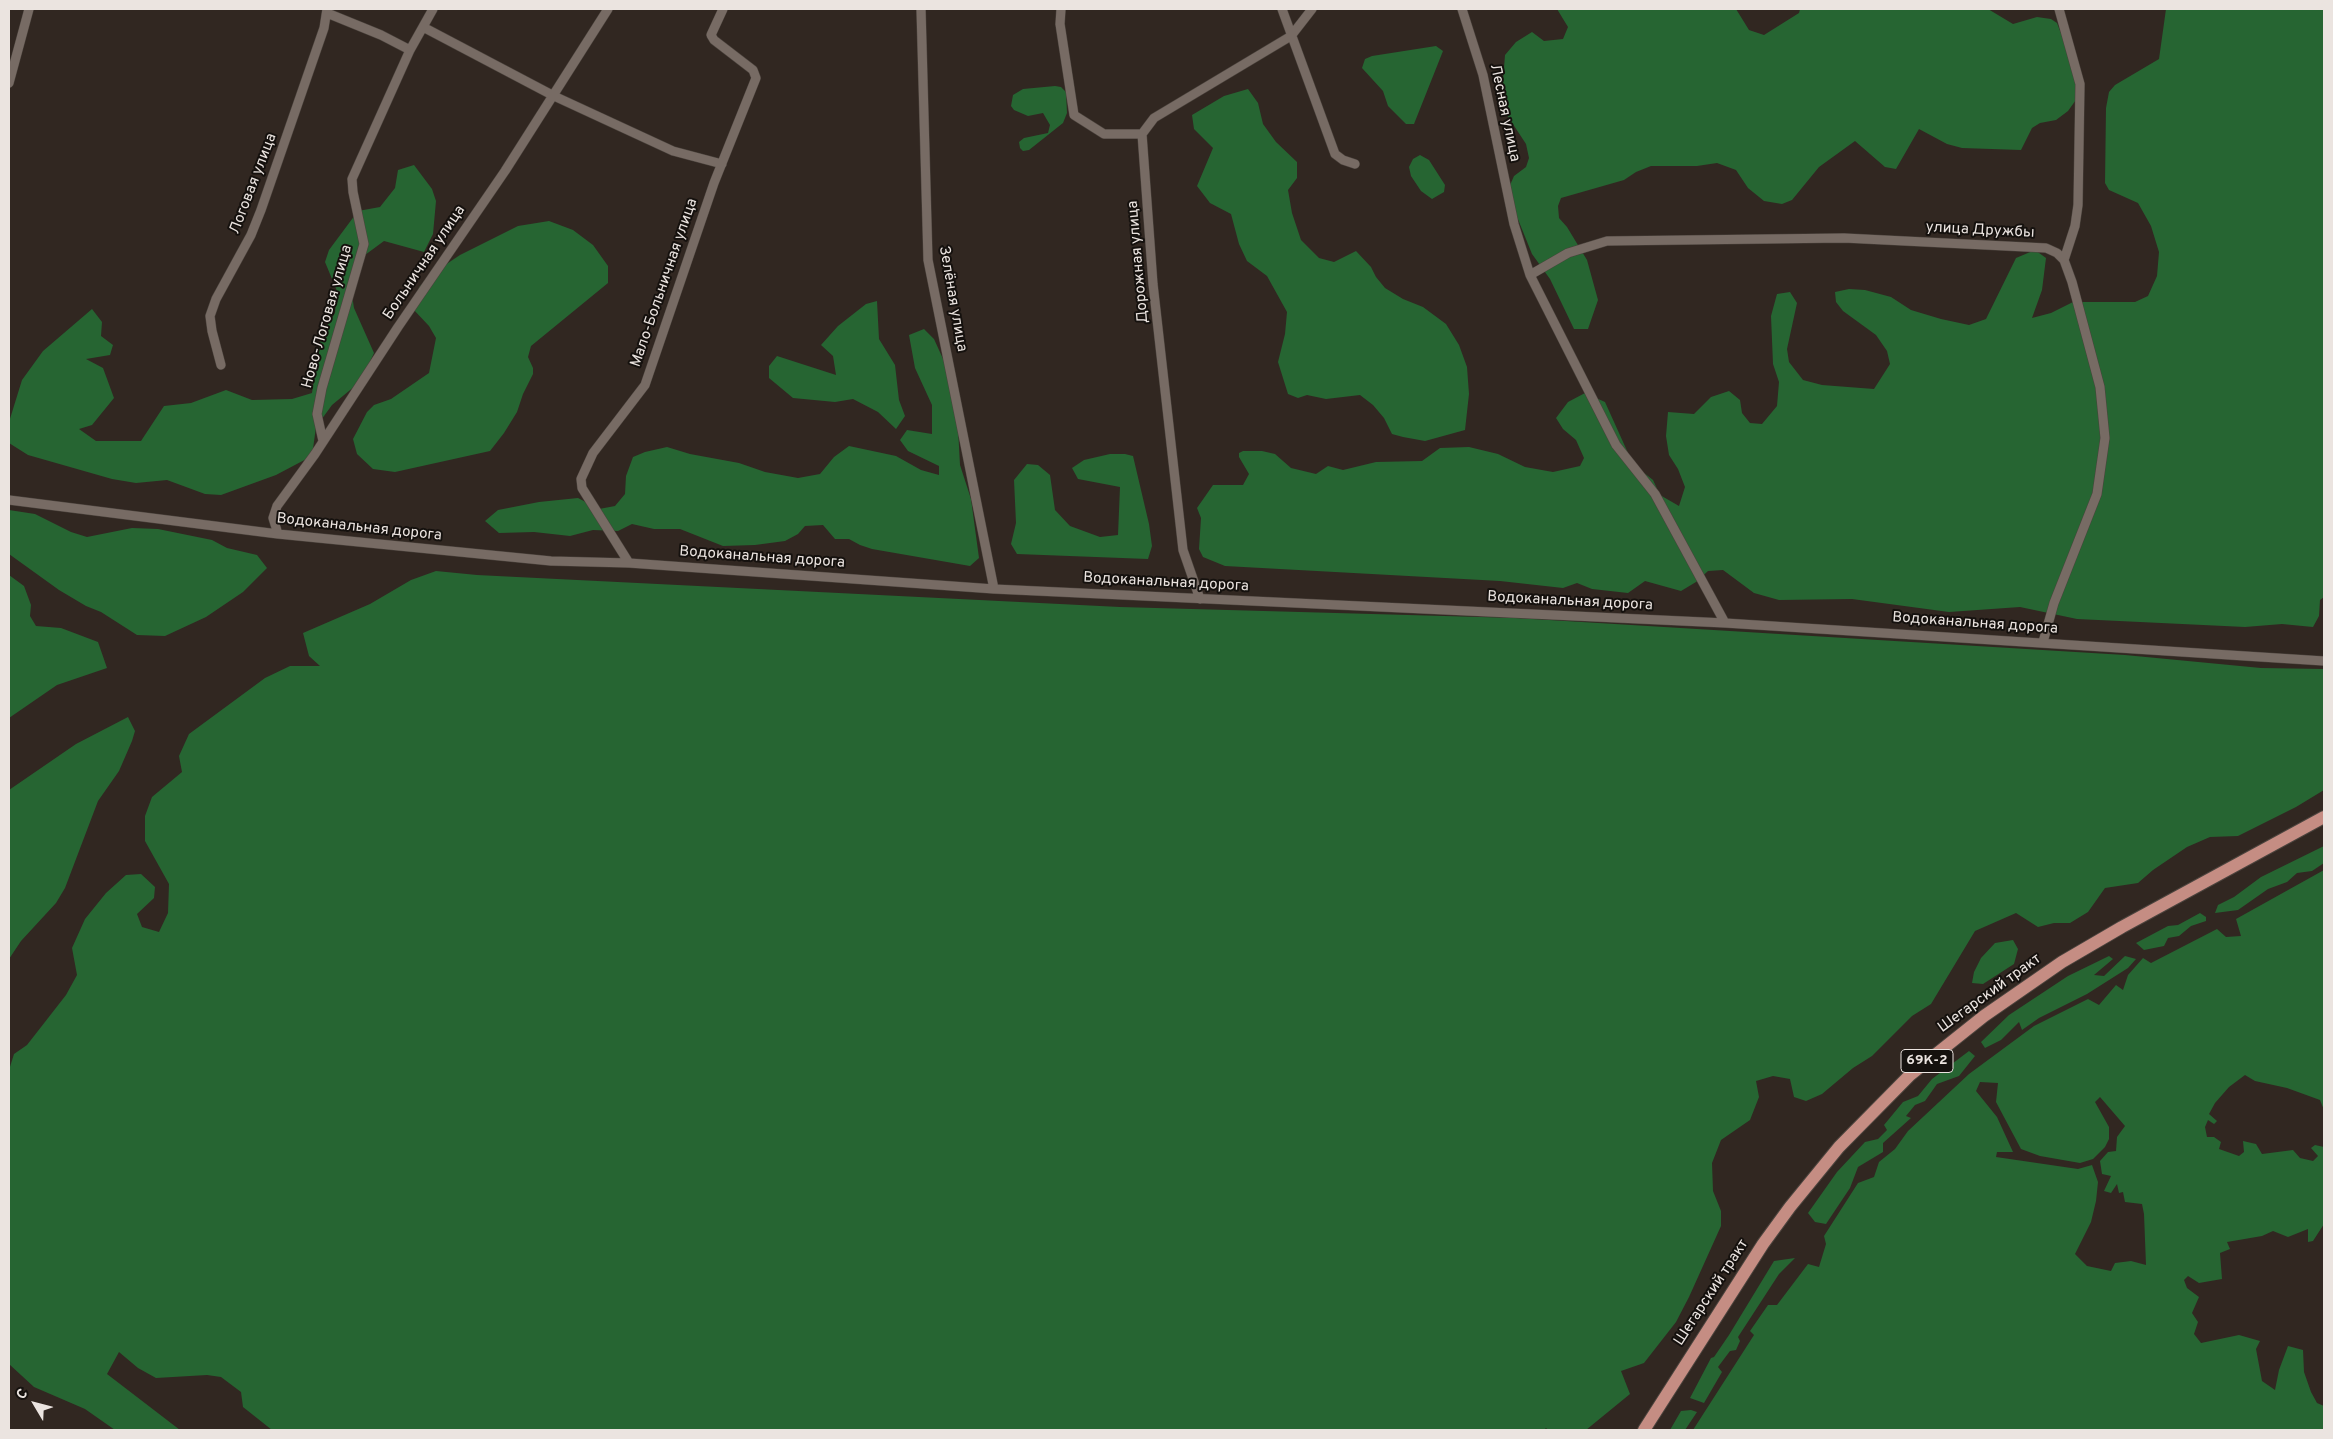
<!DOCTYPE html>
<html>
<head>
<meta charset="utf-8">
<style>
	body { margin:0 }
	#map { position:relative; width:2333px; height:1439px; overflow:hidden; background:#312721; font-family:Overpass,sans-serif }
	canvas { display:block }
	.frame { position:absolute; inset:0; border:10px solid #ebe4e0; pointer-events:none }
	.north { position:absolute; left:10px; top:1379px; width:50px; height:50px; -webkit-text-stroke:4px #15110e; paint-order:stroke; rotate:307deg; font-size:14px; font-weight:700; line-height:20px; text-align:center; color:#ebe4e0 }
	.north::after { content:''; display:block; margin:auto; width:18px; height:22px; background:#ebe4e0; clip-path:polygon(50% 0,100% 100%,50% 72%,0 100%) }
</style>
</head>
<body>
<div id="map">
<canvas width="2333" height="1439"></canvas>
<div class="frame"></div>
<div class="north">С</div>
</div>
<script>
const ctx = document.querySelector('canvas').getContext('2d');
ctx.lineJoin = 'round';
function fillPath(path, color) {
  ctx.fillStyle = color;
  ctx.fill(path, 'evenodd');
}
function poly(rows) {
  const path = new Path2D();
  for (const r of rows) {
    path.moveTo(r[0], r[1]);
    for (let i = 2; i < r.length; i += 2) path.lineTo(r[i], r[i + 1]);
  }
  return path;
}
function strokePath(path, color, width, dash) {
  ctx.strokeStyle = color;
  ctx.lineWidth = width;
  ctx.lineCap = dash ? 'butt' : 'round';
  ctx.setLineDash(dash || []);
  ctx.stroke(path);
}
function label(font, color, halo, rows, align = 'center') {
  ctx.font = font + ' Overpass,sans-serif';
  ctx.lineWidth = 4;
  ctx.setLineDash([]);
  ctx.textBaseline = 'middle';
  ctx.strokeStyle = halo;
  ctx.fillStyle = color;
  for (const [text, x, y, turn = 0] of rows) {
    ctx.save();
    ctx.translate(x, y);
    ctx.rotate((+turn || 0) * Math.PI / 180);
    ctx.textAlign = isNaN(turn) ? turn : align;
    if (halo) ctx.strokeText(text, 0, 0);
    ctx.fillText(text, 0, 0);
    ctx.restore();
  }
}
fillPath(poly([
	[1557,9,1736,9,1749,30,1764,35,1799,13,1800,9,1988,9,2013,24,2037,17,2051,19,2057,23,2075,69,2078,97,2068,111,2056,120,2040,123,2032,128,2021,150,1962,148,1947,144,1919,129,1896,169,1885,167,1855,141,1819,167,1792,200,1782,204,1764,201,1748,188,1736,170,1717,163,1697,166,1651,166,1636,172,1624,180,1561,198,1558,206,1559,218,1567,227,1587,260,1598,300,1588,329,1574,329,1550,279,1532,254,1507,192,1514,176,1526,167,1529,158,1526,144,1505,112,1503,81,1505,55,1516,42,1532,32,1544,41,1563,39,1568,27],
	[2166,9,2324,9,2324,597,2320,600,2319,616,2313,627,2282,624,2245,627,2077,619,2020,607,1949,612,1852,599,1779,600,1754,593,1723,570,1708,571,1696,582,1681,591,1645,581,1628,593,1592,589,1577,583,1563,588,1500,581,1225,566,1203,557,1199,549,1201,518,1197,508,1213,485,1243,485,1249,474,1239,457,1239,453,1243,451,1262,451,1275,454,1291,468,1316,474,1328,466,1343,470,1376,462,1422,461,1440,448,1469,447,1498,454,1525,467,1553,472,1580,466,1584,458,1576,440,1563,429,1556,418,1568,402,1585,393,1605,402,1633,464,1653,480,1660,495,1679,506,1685,487,1678,469,1669,455,1666,436,1668,412,1694,414,1711,397,1729,391,1740,400,1742,413,1750,423,1762,424,1777,406,1779,382,1773,364,1771,316,1777,294,1790,292,1797,303,1787,349,1789,362,1803,380,1822,385,1874,389,1890,364,1887,351,1876,335,1843,311,1836,302,1835,292,1849,289,1865,290,1891,297,1911,310,1941,319,1969,325,1986,319,2016,258,2035,250,2046,258,2042,290,2032,318,2051,313,2073,302,2135,302,2148,296,2157,276,2159,252,2151,226,2138,203,2109,190,2105,183,2106,108,2109,92,2115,85,2159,59],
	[1436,46,1443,51,1414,124,1406,124,1388,106,1383,91,1362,68,1365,59,1372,56],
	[1055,86,1061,87,1066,92,1067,113,1063,123,1029,150,1023,151,1020,148,1019,142,1024,138,1048,133,1050,125,1043,113,1028,116,1014,110,1011,106,1013,95,1023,89],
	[1248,89,1258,103,1263,124,1276,142,1297,162,1297,178,1288,190,1292,213,1301,240,1319,258,1334,262,1356,251,1371,267,1376,277,1385,288,1403,299,1423,307,1446,324,1459,345,1467,367,1469,394,1465,430,1425,441,1403,437,1392,434,1384,418,1373,405,1360,395,1326,399,1307,395,1298,398,1288,394,1278,362,1285,334,1287,312,1267,276,1247,261,1239,244,1231,214,1210,203,1197,186,1213,148,1194,129,1192,115,1224,96],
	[1420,155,1429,160,1445,185,1444,192,1432,199,1421,191,1411,176,1409,167,1413,159],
	[414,165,432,189,436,201,433,234,424,252,384,241,365,255,350,283,354,308,374,353,361,381,332,405,316,427,312,456,276,475,221,495,205,494,167,480,136,483,112,479,28,455,9,443,9,422,22,380,43,351,92,309,102,322,101,336,113,345,110,355,86,359,103,368,114,398,92,425,79,429,96,441,141,441,164,406,191,403,226,390,252,400,292,399,312,393,321,336,335,313,337,291,325,262,329,250,358,211,380,207,395,188,398,170],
	[549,221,573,230,593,245,608,266,608,283,531,346,528,357,533,368,533,374,523,394,517,412,504,433,490,451,395,472,373,469,357,454,353,439,367,412,374,405,391,399,429,373,436,338,429,326,413,309,419,287,433,273,460,255,518,226],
	[877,301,879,339,895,365,899,400,905,416,896,429,878,412,853,399,835,402,793,398,769,378,769,366,777,356,836,375,833,356,821,345,838,326,866,304],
	[924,329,934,339,944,361,958,428,960,465,971,499,979,558,970,566,872,549,860,545,849,539,835,539,823,525,805,526,798,534,785,541,755,545,723,546,680,529,654,529,632,524,618,531,593,530,570,536,534,532,499,533,485,521,498,510,539,502,578,498,599,509,615,506,625,494,626,476,633,457,645,452,667,447,690,454,739,463,765,472,798,478,820,474,834,457,849,446,896,456,921,470,939,475,939,466,908,451,900,440,907,430,932,434,932,405,915,368,909,335],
	[1110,454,1125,454,1133,456,1149,524,1152,546,1148,559,1017,554,1011,544,1016,523,1014,480,1027,464,1038,465,1050,475,1055,510,1070,526,1100,537,1118,535,1120,487,1078,479,1072,468,1084,460],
	[9,510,35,514,71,532,87,537,132,528,158,529,212,540,227,548,257,555,267,568,243,592,206,617,165,636,137,635,101,612,86,606,59,590,9,554],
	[436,571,477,575,1120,607,1516,618,2125,655,2261,668,2324,669,2324,790,2296,807,2238,836,2210,837,2187,847,2153,870,2138,883,2105,888,2088,912,2070,923,2054,923,2038,927,2016,913,1975,931,1931,1004,1912,1016,1872,1056,1853,1068,1822,1094,1806,1101,1794,1097,1790,1079,1773,1076,1756,1081,1759,1097,1750,1120,1721,1140,1712,1163,1713,1191,1721,1211,1721,1226,1689,1297,1676,1322,1644,1363,1621,1371,1630,1394,1586,1430,1548,1430,1546,1428,1544,1430,272,1430,243,1407,241,1392,221,1377,207,1375,156,1378,138,1368,119,1352,107,1374,180,1430,115,1430,85,1409,34,1387,9,1364,9,1070,14,1054,27,1045,66,995,77,975,72,948,85,919,106,893,126,875,141,874,155,887,154,898,137,914,142,927,159,932,168,913,169,884,145,841,145,816,152,797,182,772,179,756,189,734,265,678,290,666,320,666,309,656,303,633,370,604,411,580],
	[9,575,24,586,31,605,30,616,36,626,61,628,98,642,107,668,57,685,9,718],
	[128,717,135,731,132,741,119,771,98,801,65,888,56,903,21,941,9,959,9,790,76,744],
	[2324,846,2324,863,2312,871,2297,873,2287,882,2268,889,2238,910,2215,913,2218,905,2234,897,2261,877],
	[2324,870,2324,1110,2320,1100,2287,1088,2255,1081,2245,1075,2229,1087,2215,1103,2209,1114,2217,1121,2214,1124,2208,1120,2205,1127,2207,1137,2214,1137,2221,1142,2219,1149,2239,1156,2244,1152,2243,1141,2256,1144,2262,1154,2293,1150,2300,1158,2313,1161,2318,1156,2311,1148,2315,1145,2324,1147,2324,1224,2313,1241,2308,1242,2308,1229,2288,1237,2273,1231,2262,1236,2227,1242,2230,1249,2220,1253,2222,1279,2199,1283,2188,1276,2184,1280,2187,1288,2199,1297,2192,1313,2198,1322,2194,1334,2201,1343,2239,1335,2260,1341,2256,1349,2262,1381,2275,1390,2279,1370,2288,1346,2303,1350,2304,1372,2311,1392,2317,1403,2324,1406,2324,1430,1693,1430,1754,1335,1750,1331,1768,1305,1777,1305,1808,1264,1819,1267,1826,1244,1824,1236,1858,1183,1874,1177,1879,1162,1895,1149,1908,1131,1969,1074,2034,1026,2088,999,2099,1005,2116,985,2123,990,2128,975,2143,958,2151,963,2217,929,2226,937,2241,936,2236,919],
	[1980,1082,1998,1083,1996,1102,2021,1149,2040,1156,2080,1163,2093,1159,2105,1147,2109,1139,2109,1127,2095,1102,2100,1097,2125,1126,2117,1137,2116,1151,2108,1152,2100,1161,2102,1174,2111,1176,2104,1191,2111,1193,2117,1184,2119,1193,2123,1192,2125,1202,2142,1204,2144,1214,2146,1265,2131,1261,2115,1263,2111,1271,2087,1266,2075,1254,2091,1222,2096,1201,2098,1182,2092,1165,2078,1169,1996,1157,1997,1152,2013,1152,1997,1117,1976,1091],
	[2200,913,2206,917,2206,921,2191,926,2179,936,2168,938,2164,946,2144,950,2136,943,2168,926,2178,925],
	[2013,940,2018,949,2014,964,1983,984,1972,983,1974,972,1981,958,1995,943],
	[2109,956,2113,959,2094,975,2104,976,2125,956,2136,959,2128,968,2087,994,2039,1018,2022,1030,2019,1022,2001,1040,1985,1048,1981,1042,2009,1015,2068,976],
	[1969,1051,1975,1056,1959,1076,1937,1084,1925,1101,1915,1105,1906,1116,1911,1118,1883,1143,1883,1152,1858,1167,1850,1188,1826,1224,1815,1222,1808,1213,1837,1172,1865,1142,1878,1139,1887,1130,1884,1125,1903,1102,1918,1096,1932,1079],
	[1795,1258,1779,1274,1738,1337,1740,1341,1736,1350,1730,1351,1718,1367,1722,1372,1704,1403,1690,1398,1711,1358,1714,1357,1729,1335,1774,1261],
	[1691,1410,1697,1412,1685,1430,1670,1430,1681,1411]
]), '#266532');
const minor = poly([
	[921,9,928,260,994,589],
	[1061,9,1060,24,1074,115,1104,134,1142,134],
	[1282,9,1335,154,1343,160,1355,164],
	[1462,9,1483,75,1514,224,1530,275,1616,445,1655,494,1725,623],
	[2059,9,2080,84,2078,205,2075,226,2064,260],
	[327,13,381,35,410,50],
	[423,27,554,96,673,151,722,164],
	[9,83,29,9],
	[1530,275,1568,253,1607,241,1844,238,2046,248,2057,253,2064,260,2072,282,2100,387,2105,438,2097,494,2054,603,2043,642],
	[221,365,212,331,210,316,216,299,251,235,261,210,324,28,327,9],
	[323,441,317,414,322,388,364,244,353,192,352,179,410,50,433,9],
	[9,500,278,534,551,561,629,563,994,589,1725,623,2324,661],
	[278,534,273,518,277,506,315,454,398,327,505,171,608,9],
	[629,563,582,488,581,479,593,453,645,385,714,183,756,78,753,70,714,40,711,35,723,9],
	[1200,599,1183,550,1153,284,1142,134,1154,118,1291,36,1312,9]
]);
const primary = poly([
	[1644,1430,1763,1244,1790,1207,1839,1147,1910,1075,1984,1016,2062,962,2122,927,2324,817]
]);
strokePath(minor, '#4b433d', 10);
strokePath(primary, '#4b433d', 14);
strokePath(minor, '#776b64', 9);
strokePath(primary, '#c58d83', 12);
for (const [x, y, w] of [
	[1927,1061,52]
]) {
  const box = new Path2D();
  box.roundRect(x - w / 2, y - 11.5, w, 23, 4);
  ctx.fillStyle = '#15110e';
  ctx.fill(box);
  strokePath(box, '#ebe4e0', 1);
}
label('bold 14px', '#ebe4e0', null, [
	["69К-2",1927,1061]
]);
label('15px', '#ebe4e0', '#15110e', [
	["Лесная улица",1504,113,78],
	["Логовая улица",254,184,-69],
	["улица Дружбы",1980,231,3],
	["Дорожная улица",1139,262,-95],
	["Больничная улица",425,263,-56],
	["Мало-Больничная улица",665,283,-71],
	["Зелёная улица",952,299,80],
	["Ново-Логовая улица",328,317,-74],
	["Водоканальная дорога",359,528,6],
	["Водоканальная дорога",762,558,4],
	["Водоканальная дорога",1166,583,3],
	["Водоканальная дорога",1570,602,3],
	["Водоканальная дорога",1975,624,4],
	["Шегарский тракт",1990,994,-36],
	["Шегарский тракт",1712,1293,-57]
]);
</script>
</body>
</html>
